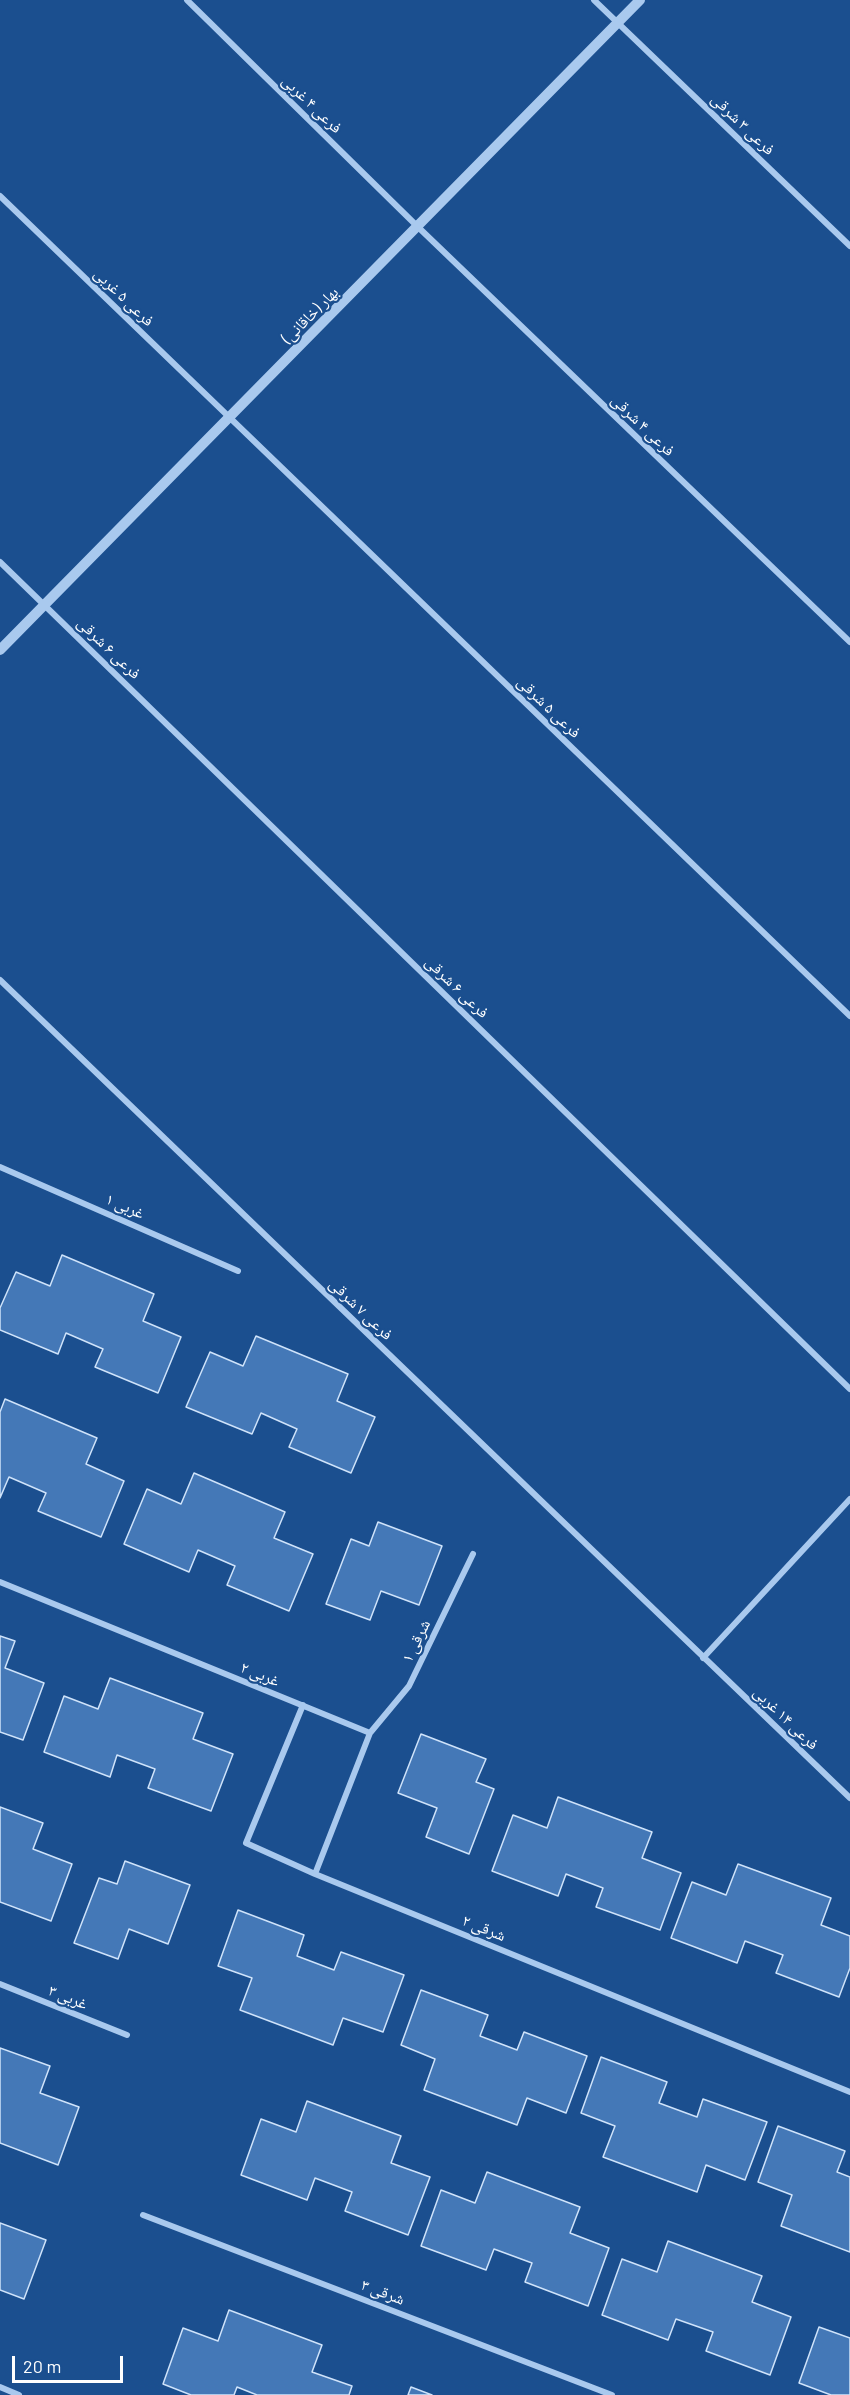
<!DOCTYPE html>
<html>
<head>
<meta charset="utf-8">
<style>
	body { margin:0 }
	#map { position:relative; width:850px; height:2395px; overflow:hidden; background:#1b4f8f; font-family:Barlow,sans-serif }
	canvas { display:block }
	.scale { position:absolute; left:12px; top:2356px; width:111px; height:27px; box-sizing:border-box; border:3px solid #fff; border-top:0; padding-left:8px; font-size:18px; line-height:21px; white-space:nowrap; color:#fff; -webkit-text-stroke:4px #1b4f8f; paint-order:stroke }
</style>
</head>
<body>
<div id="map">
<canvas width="850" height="2395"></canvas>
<div class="scale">20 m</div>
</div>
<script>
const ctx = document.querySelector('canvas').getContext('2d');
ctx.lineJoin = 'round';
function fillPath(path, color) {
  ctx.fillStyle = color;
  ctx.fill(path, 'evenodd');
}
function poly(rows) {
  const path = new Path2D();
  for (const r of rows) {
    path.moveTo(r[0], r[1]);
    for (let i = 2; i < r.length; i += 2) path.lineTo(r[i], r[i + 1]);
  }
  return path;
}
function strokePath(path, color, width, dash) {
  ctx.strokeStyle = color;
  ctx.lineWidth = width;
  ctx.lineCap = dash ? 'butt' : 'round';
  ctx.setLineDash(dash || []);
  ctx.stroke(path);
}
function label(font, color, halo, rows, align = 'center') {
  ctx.font = font + ' Barlow,"Noto Naskh Arabic",sans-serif';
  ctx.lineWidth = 4.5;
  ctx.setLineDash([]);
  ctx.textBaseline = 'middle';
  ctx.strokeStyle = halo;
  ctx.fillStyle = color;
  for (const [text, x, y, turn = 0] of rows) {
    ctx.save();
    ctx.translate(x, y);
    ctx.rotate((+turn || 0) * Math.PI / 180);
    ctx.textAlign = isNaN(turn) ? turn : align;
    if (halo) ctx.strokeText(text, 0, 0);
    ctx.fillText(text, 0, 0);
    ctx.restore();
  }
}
const building = poly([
	[62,1255,154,1294,143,1321,181,1337,158,1393,95,1367,103,1349,66,1333,58,1354,0,1330,0,1308,16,1272,50,1286,62,1255],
	[256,1336,348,1374,337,1401,375,1417,351,1473,289,1447,297,1429,261,1413,252,1434,186,1407,210,1352,243,1366,256,1336],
	[5,1399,97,1438,86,1464,124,1481,101,1537,38,1511,46,1493,9,1477,0,1498,0,1412,5,1399],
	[194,1473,285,1512,274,1538,313,1554,289,1611,227,1585,235,1566,198,1550,189,1572,124,1544,147,1489,181,1504,194,1473],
	[378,1522,442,1546,419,1605,381,1591,370,1620,326,1604,351,1539,369,1546,378,1522],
	[0,1636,15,1641,5,1668,44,1683,23,1740,0,1732,0,1636],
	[110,1678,203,1713,193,1739,233,1754,211,1811,148,1788,155,1769,117,1755,110,1777,44,1752,64,1696,98,1709,110,1678],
	[421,1734,486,1759,476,1782,494,1789,469,1854,426,1837,437,1808,398,1793,421,1734],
	[558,1797,652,1832,642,1858,681,1873,660,1930,596,1907,603,1888,566,1874,558,1896,492,1871,513,1815,547,1828,558,1797],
	[0,1807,43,1823,33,1849,72,1864,51,1921,0,1902,0,1807],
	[125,1861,190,1885,168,1944,129,1929,118,1959,74,1943,99,1878,117,1884,125,1861],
	[738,1864,831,1898,821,1925,850,1936,850,1968,839,1997,776,1973,783,1955,745,1941,737,1963,671,1938,692,1882,726,1895,738,1864],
	[238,1910,304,1935,297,1956,334,1970,341,1952,404,1975,383,2032,343,2018,333,2045,240,2010,252,1978,218,1966,238,1910],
	[421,1990,488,2015,480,2036,517,2050,524,2032,587,2056,566,2113,527,2098,517,2125,424,2090,435,2059,401,2045,421,1990],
	[0,2048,50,2066,40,2093,79,2107,58,2165,0,2143,0,2048],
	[601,2057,667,2082,659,2103,697,2117,703,2099,767,2122,745,2180,706,2165,697,2192,603,2157,615,2126,581,2113,601,2057],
	[307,2101,401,2136,391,2163,430,2177,408,2235,345,2211,352,2192,315,2178,307,2200,241,2175,261,2119,296,2132,307,2101],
	[778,2126,845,2151,837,2172,850,2177,850,2252,781,2226,792,2195,758,2182,778,2126],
	[487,2172,580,2207,570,2233,609,2248,588,2306,525,2282,532,2263,494,2249,486,2270,421,2246,441,2190,475,2203,487,2172],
	[0,2223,46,2240,24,2299,0,2290,0,2223],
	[668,2241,762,2276,752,2302,791,2317,770,2375,706,2351,713,2332,676,2319,668,2340,602,2315,622,2259,657,2272,668,2241],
	[229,2310,322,2345,312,2372,352,2386,349,2395,257,2395,237,2387,234,2395,191,2395,163,2384,183,2328,218,2341,229,2310],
	[819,2327,850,2338,850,2395,831,2395,799,2383,819,2327],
	[411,2387,432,2395,408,2395,411,2387]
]);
fillPath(building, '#4478b7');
strokePath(building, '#cfe3fa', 1.5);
strokePath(poly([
	[187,0,418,227,850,642],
	[594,0,850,246],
	[0,196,850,1016],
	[0,562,850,1389],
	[0,980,850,1798],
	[0,1167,238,1271],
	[0,1582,370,1733,315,1874],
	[703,1658,850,1499],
	[303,1705,246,1843,315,1874,850,2092],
	[370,1733,409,1686,473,1554],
	[0,1984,127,2035],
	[143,2215,612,2395],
	[0,2387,19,2395]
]), '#a9c9ee', 6);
strokePath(poly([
	[0,650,640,0]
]), '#a9c9ee', 10);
label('16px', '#fff', '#1b4f8f', [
	["فرعی ۴ غربی",312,104,44],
	["فرعی ۳ شرقی",743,124,44],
	["فرعی ۵ غربی",124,297,44],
	["بهار (خاقانی)",310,315,-45],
	["فرعی ۴ شرقی",643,425,44],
	["فرعی ۶ شرقی",109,648,44],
	["فرعی ۵ شرقی",549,707,44],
	["فرعی ۶ شرقی",457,987,44],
	["۱ غربی",125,1206,24],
	["فرعی ۷ شرقی",361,1309,44],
	["۱ شرقی",416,1641,-64],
	["۲ غربی",260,1674,22],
	["فرعی ۱۴ غربی",786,1718,44],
	["۲ شرقی",484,1928,22],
	["۳ غربی",68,1997,22],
	["۳ شرقی",383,2292,21]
]);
</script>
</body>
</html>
